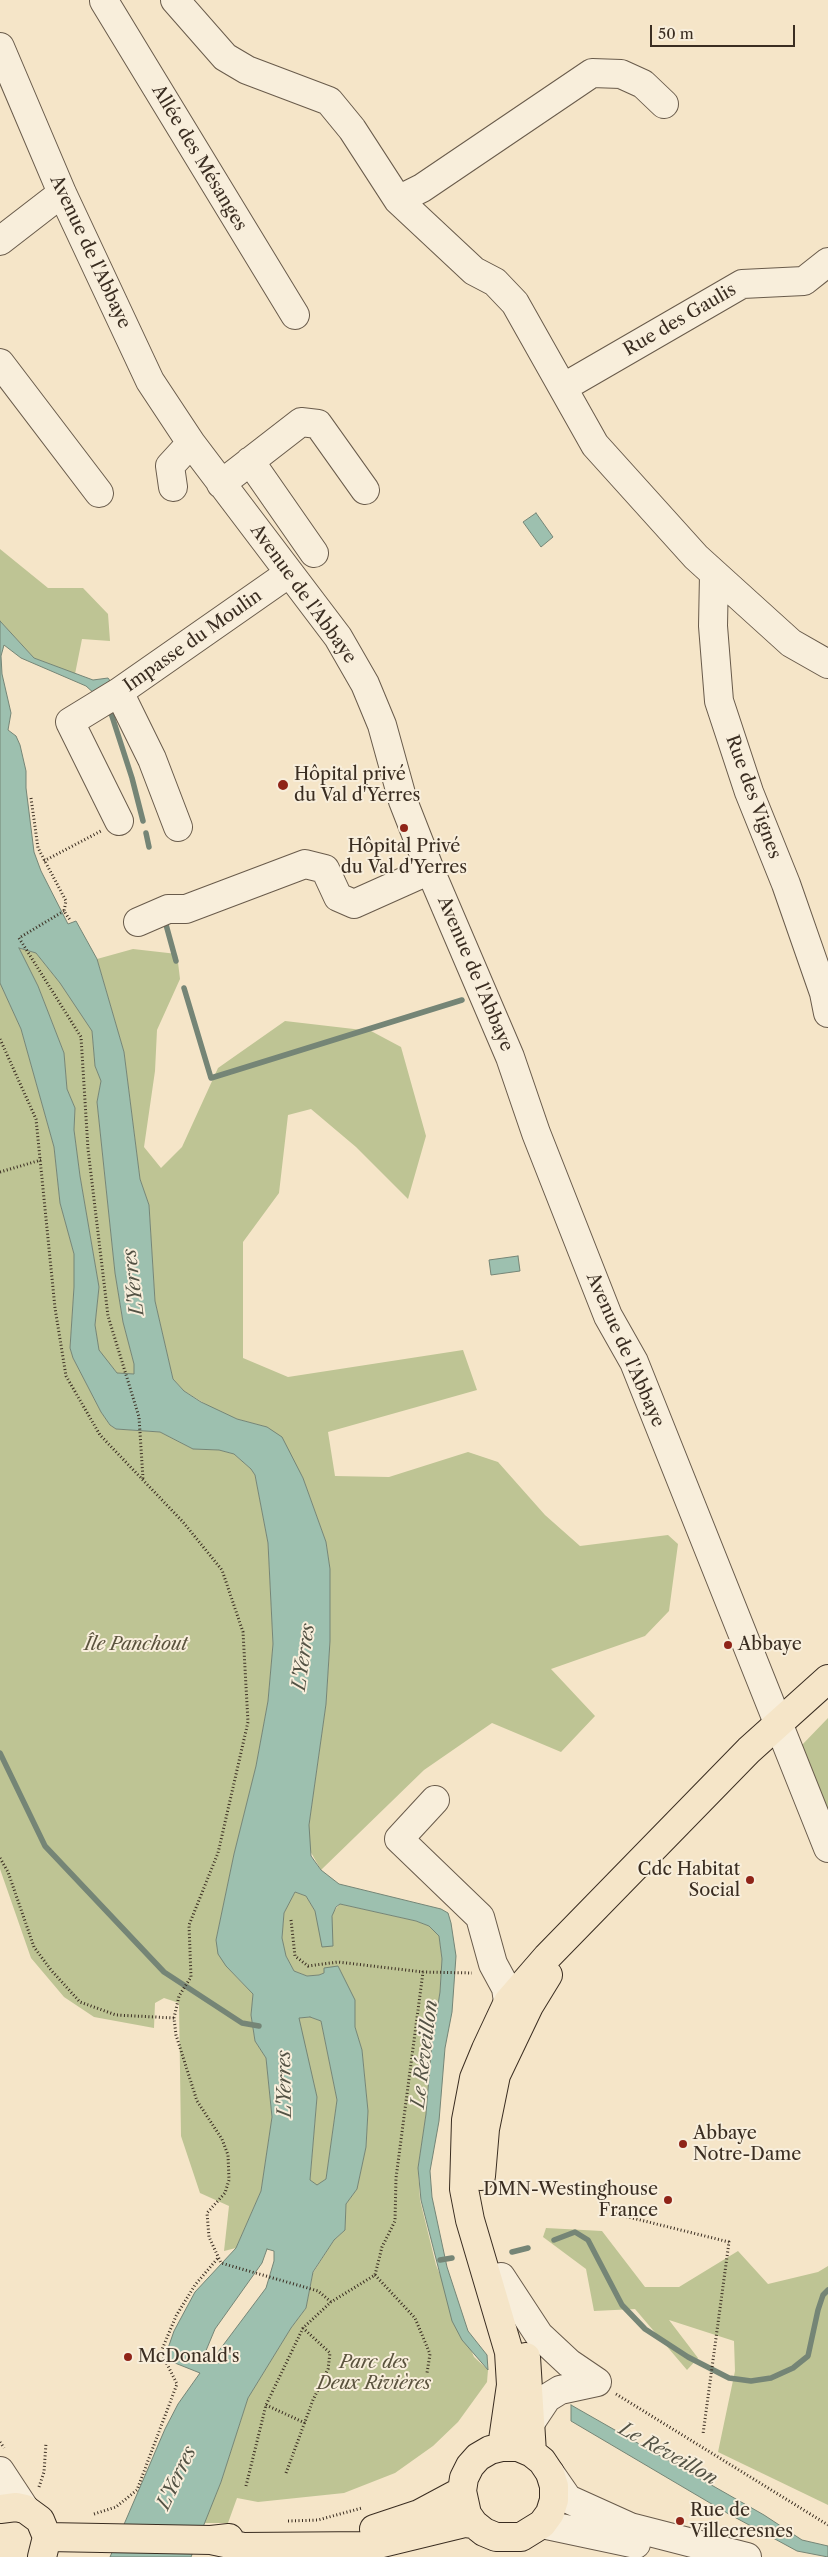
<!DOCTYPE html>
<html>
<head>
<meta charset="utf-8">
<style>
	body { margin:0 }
	#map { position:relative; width:828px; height:2557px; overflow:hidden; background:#f5e5c8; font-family:"Libre Caslon Text",serif }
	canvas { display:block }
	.scale { position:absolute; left:650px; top:25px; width:145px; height:22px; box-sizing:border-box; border:2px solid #3a2d21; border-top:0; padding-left:6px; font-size:15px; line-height:18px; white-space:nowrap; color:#3a2d21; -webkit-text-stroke:4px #f8eedb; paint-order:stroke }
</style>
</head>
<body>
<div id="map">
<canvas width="828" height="2557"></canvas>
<div class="scale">50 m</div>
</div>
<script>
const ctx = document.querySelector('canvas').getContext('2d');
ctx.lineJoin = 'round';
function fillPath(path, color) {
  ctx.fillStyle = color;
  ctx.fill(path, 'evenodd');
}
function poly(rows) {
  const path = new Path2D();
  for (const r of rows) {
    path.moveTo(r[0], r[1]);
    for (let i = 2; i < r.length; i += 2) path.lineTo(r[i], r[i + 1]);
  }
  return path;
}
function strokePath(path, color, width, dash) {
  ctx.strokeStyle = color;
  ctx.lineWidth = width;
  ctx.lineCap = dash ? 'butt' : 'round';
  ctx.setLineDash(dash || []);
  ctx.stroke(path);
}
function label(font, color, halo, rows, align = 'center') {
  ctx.font = font + ' "Libre Caslon Text",serif';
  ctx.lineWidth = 4;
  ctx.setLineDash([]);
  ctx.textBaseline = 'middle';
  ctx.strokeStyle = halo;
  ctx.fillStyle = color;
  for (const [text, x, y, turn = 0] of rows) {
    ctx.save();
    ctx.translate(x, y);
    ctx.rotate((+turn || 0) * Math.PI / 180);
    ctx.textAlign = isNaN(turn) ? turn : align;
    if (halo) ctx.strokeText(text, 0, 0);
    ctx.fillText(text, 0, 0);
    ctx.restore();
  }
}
fillPath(poly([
	[0,549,48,588,83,588,108,614,110,641,82,639,75,674,34,658,0,621],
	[18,948,36,953,60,983,92,1031,95,1066,101,1081,97,1102,115,1273,123,1322,134,1364,134,1374,117,1373,99,1351,95,1325,99,1287,80,1176,74,1130,75,1108,67,1089,64,1053,38,986],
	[133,949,177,954,180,979,157,1030,155,1071,144,1147,161,1168,182,1147,218,1068,285,1021,371,1031,401,1047,426,1136,408,1199,356,1147,311,1109,288,1115,279,1193,243,1242,243,1358,288,1377,463,1350,477,1390,328,1432,335,1476,389,1477,468,1452,498,1462,545,1515,580,1546,668,1535,678,1544,669,1611,645,1636,551,1669,595,1716,561,1752,492,1723,424,1770,321,1870,309,1849,309,1825,326,1704,330,1642,330,1569,326,1542,303,1478,295,1465,267,1427,237,1419,212,1408,184,1391,173,1379,155,1301,149,1205,140,1179,124,1052,97,959],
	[0,983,21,1029,54,1147,60,1203,74,1254,74,1287,70,1348,73,1358,101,1412,110,1425,116,1429,160,1432,193,1449,219,1450,234,1454,251,1469,255,1475,268,1543,273,1644,268,1701,256,1766,234,1854,216,1940,226,1966,253,1994,251,2015,255,2041,266,2058,272,2117,261,2191,236,2248,224,2251,229,2206,200,2193,181,2136,179,2003,164,1998,155,2003,154,2028,94,2017,64,1997,31,1958,0,1869],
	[828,1718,828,1822,801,1746],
	[295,1892,306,1896,315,1911,318,1921,331,1922,333,1912,340,1904,416,1921,429,1926,439,1936,442,1959,440,1992,432,2042,426,2114,418,2168,420,2200,436,2265,474,2357,488,2370,487,2382,458,2422,433,2446,395,2473,344,2493,258,2502,237,2498,228,2523,204,2523,221,2482,248,2398,291,2328,306,2308,313,2273,334,2240,345,2230,346,2204,357,2189,366,2147,368,2111,362,2050,355,2027,354,2000,338,1966,319,1975,307,1976,294,1971,286,1956,282,1939,284,1913],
	[310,2017,321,2021,337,2100,326,2179,317,2186,310,2180,317,2097,298,2018],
	[546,2228,602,2231,645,2287,679,2287,738,2251,768,2284,818,2272,828,2266,828,2505,718,2452,735,2371,734,2341,669,2320,698,2358,687,2370,635,2309,594,2311,586,2269,543,2237]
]), '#bec494');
const water = poly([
	[536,513,553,537,541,547,523,522,536,513],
	[0,621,34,658,93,680,108,678,114,686,96,695,86,686,21,658,4,645,1,656,2,674,11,713,8,730,16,736,20,745,26,771,26,788,34,852,41,871,68,924,76,921,97,959,124,1052,140,1179,149,1205,155,1301,173,1379,184,1391,201,1402,237,1419,267,1427,282,1437,303,1478,326,1542,330,1569,330,1641,326,1704,309,1825,311,1856,321,1870,339,1884,441,1909,448,1913,451,1923,456,1956,452,2012,445,2048,439,2121,430,2171,432,2197,447,2267,468,2331,487,2355,488,2370,462,2340,452,2321,421,2200,418,2168,426,2114,432,2042,440,1992,442,1959,439,1936,429,1926,416,1921,340,1904,336,1907,332,1916,333,1946,322,1947,315,1911,306,1896,295,1892,284,1913,282,1938,286,1956,294,1971,307,1976,319,1975,324,1973,324,1968,338,1966,355,2000,355,2027,362,2050,368,2111,366,2147,357,2189,346,2204,345,2230,334,2240,313,2272,306,2308,291,2328,248,2398,221,2482,191,2557,110,2557,165,2429,178,2404,200,2373,170,2361,166,2354,174,2331,195,2292,236,2248,261,2191,272,2117,266,2058,255,2041,251,2015,253,1994,226,1966,218,1954,216,1940,234,1854,256,1766,268,1701,273,1644,268,1543,255,1475,251,1469,234,1454,219,1450,193,1449,160,1432,116,1429,110,1425,101,1412,73,1358,70,1348,74,1287,74,1254,60,1203,54,1147,21,1029,0,983,0,621],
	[19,948,36,953,60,983,92,1031,95,1066,101,1081,97,1102,115,1273,123,1322,134,1364,134,1374,117,1373,99,1350,95,1325,99,1287,80,1176,74,1130,75,1108,67,1089,64,1053,38,986,19,948],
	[310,2017,321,2021,337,2100,326,2179,317,2185,310,2180,317,2097,299,2018,310,2017],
	[267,2249,274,2251,274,2261,266,2288,215,2356,205,2353,215,2329,262,2263,267,2249],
	[518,1256,520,1271,491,1275,489,1260,518,1256],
	[571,2405,764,2515,802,2540,828,2546,828,2557,797,2551,727,2513,571,2421,571,2405]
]);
fillPath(water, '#9dc0af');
strokePath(water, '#758576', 1);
strokePath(poly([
	[110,710,132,778,143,821],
	[146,833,149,847],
	[165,921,176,961],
	[184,988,211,1078,462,1000],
	[0,1753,45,1846,164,1972,242,2023,259,2026],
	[554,2240,575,2232,588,2240,622,2305,645,2329,688,2357,729,2378,751,2381,771,2378,793,2368,808,2356,818,2310,823,2295,828,2290],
	[512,2252,528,2248],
	[440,2260,452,2258]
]), '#758576', 5.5);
const minor = poly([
	[175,0,225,57,247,70,329,101,352,129,398,200,474,271,495,282,515,303,595,445,696,557,791,643,828,664],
	[104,1,295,315],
	[0,47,62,193,150,381,191,443,338,637,365,684,382,725,403,801,430,870,510,1057,536,1133,608,1316,634,1362,828,1848],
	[398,200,422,188,592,73,621,74,643,84,664,104],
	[0,241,62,193],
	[0,363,99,493],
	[564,387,742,284,804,281,828,262],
	[250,461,314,553],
	[221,484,301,422,318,424,365,490],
	[173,487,170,466,191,443],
	[714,574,713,626,719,701,749,792,786,884,824,993,828,1013],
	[119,821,70,722,119,692],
	[178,827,152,759,119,692,288,574],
	[138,922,168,909,186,909,305,864,325,869,338,897,354,904,430,870],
	[435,1800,399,1839,480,1917,493,1964,506,1988,508,2002],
	[501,2277,539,2335,569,2363,597,2382],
	[531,2422,547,2398,560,2390,597,2382],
	[0,2471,25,2509],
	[550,2473,568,2499,630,2527,747,2557],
	[542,2524,636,2544]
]);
const major = poly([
	[481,2176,485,2129,496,2075,529,2006,548,1975],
	[526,2357,532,2453],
	[502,2447,511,2385,509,2352,470,2220,464,2189,466,2120,474,2078,486,2049,508,2002,547,1957,749,1750,828,1679],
	[0,2509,16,2507,25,2509,40,2520,47,2537,42,2557],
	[374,2529,419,2514,462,2491],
	[47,2537,211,2540,229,2538],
	[211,2540,243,2547,370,2546,465,2523,474,2524,484,2532,496,2537,521,2537,542,2524,550,2513,554,2500,554,2486,550,2473,542,2461,532,2453,518,2447,502,2447,490,2450,478,2457,470,2466,464,2478,462,2491,467,2514,474,2524]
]);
strokePath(minor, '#695b4b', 30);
strokePath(major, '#3a2d21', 30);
strokePath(poly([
	[31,798,38,848,66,901,64,911,70,920],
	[44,861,101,831],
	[64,911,19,938,81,1037,88,1149,108,1316,139,1417,143,1479],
	[0,1039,36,1119,55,1308,66,1376,100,1435,183,1522,222,1570,243,1632,248,1722,218,1853,189,1925,191,1977,179,1996,174,2018,176,2035,197,2101,222,2139,228,2155,229,2180,225,2193,207,2213,209,2237,221,2263,318,2291,331,2302],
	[0,1172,41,1160],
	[0,1858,8,1872,34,1947,51,1970,80,2002,116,2015,174,2018],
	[291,1920,295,1956,308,1966,338,1962,423,1972],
	[616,2214,729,2242,703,2434],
	[375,2275,415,2318,430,2354,427,2373],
	[616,2394,828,2525],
	[266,2405,305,2423],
	[0,2442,4,2448],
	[286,2473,313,2400,328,2369,330,2353,303,2328],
	[246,2486,266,2405,303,2328,331,2302,375,2275,382,2247,395,2221,396,2178,423,1972,472,1973],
	[39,2487,44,2472,46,2443],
	[94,2514,116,2507,137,2490,177,2384,161,2352,176,2316,195,2285,218,2258],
	[288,2521,318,2520,362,2508]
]), '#3a2d21', 3, [1, 2.5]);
strokePath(minor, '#f8eedb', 28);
strokePath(major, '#f5e5c8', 28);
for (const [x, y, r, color] of [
	[283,785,6,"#8f2418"],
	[404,828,5,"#8f2418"],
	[728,1645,5,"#8f2418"],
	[750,1880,5,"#8f2418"],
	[683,2144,5,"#8f2418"],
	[668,2200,5,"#8f2418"],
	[128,2357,5,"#8f2418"],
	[680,2521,5,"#8f2418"]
]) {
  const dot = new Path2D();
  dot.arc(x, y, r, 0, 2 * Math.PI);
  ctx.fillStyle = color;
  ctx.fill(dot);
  strokePath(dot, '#f8eedb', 2);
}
label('18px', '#3a2d21', '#f8eedb', [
	["Allée des Mésanges",199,158,59],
	["Avenue de l'Abbaye",90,252,65],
	["Rue des Gaulis",680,320,-30],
	["Avenue de l'Abbaye",303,594,54],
	["Impasse du Moulin",193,641,-35],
	["Rue des Vignes",753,797,70],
	["Avenue de l'Abbaye",475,974,67],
	["Avenue de l'Abbaye",625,1350,66]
]);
label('18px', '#3a2d21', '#f8eedb', [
	["Hôpital privé",294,775],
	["du Val d'Yerres",294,796],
	["Hôpital Privé",404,847,"center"],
	["du Val d'Yerres",404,868,"center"],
	["Abbaye",738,1645],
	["Cdc Habitat",740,1870,"right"],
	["Social",740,1891,"right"],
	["Abbaye",693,2134],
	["Notre-Dame",693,2155],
	["DMN-Westinghouse",658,2190,"right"],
	["France",658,2211,"right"],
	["McDonald's",138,2357],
	["Rue de",690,2511],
	["Villecresnes",690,2532]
], 'left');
label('italic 18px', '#5b533e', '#f8eedb', [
	["Île Panchout",136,1645],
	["Parc des",374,2363],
	["Deux Rivières",374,2384]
]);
label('italic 19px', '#535244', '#f8eedb', [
	["L'Yerres",134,1282,-97],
	["L'Yerres",304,1657,-82],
	["Le Réveillon",425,2054,-83],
	["L'Yerres",285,2084,-91],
	["Le Réveillon",668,2454,29],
	["L'Yerres",177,2478,-65]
]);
</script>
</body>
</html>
